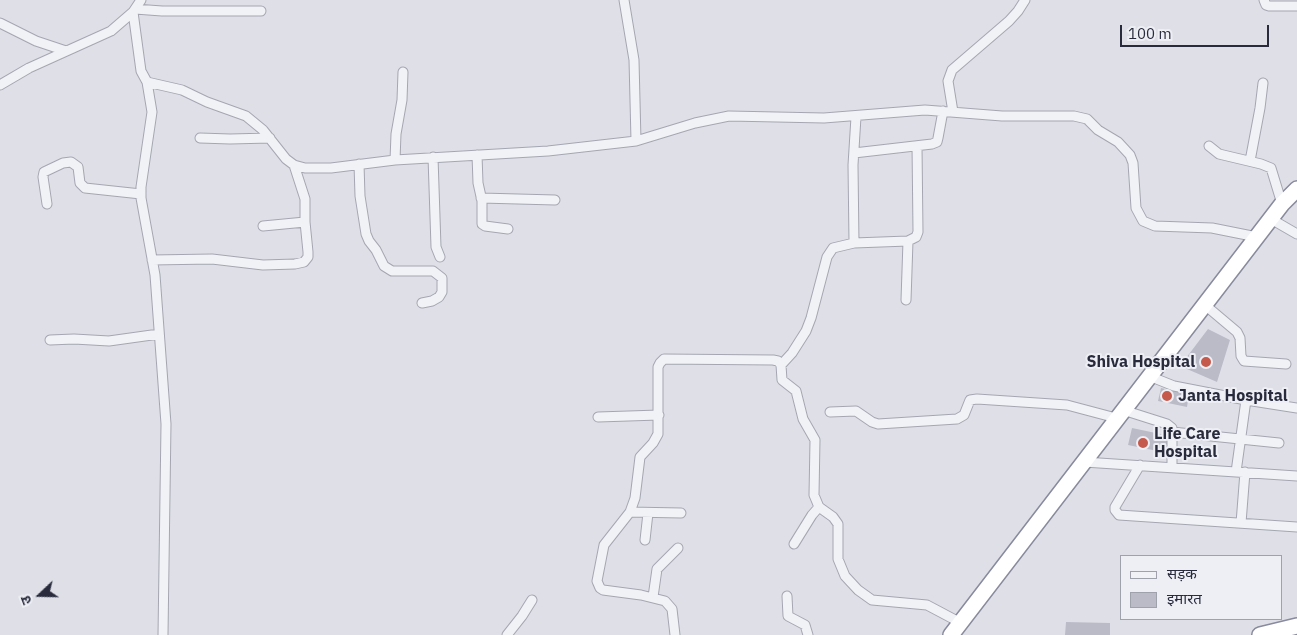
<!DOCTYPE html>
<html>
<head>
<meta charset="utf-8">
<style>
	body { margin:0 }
	#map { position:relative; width:1297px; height:635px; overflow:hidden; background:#dfe0e7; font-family:"IBM Plex Sans","Noto Sans Devanagari",sans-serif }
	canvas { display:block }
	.legend { position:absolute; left:1120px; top:555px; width:162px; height:65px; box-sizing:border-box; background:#eeeff5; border:1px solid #9fa1ab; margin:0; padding:6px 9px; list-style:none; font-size:15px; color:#292b3d }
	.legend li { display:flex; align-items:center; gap:10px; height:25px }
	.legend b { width:25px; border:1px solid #9fa1ab }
	.north { position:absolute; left:15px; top:570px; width:50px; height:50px; -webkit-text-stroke:4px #eeeff5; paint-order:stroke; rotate:249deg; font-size:14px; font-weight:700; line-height:20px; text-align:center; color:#292b3d }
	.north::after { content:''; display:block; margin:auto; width:18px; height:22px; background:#292b3d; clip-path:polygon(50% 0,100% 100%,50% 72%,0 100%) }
	.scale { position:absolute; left:1120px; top:25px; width:149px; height:22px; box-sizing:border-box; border:2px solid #292b3d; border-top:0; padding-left:6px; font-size:15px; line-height:18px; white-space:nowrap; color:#292b3d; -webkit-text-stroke:4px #eeeff5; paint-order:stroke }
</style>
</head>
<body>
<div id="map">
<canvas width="1297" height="635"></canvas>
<ul class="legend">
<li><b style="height:6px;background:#f1f2f6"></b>सड़क</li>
<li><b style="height:14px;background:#babbc7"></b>इमारत</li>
</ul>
<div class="north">उ</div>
<div class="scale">100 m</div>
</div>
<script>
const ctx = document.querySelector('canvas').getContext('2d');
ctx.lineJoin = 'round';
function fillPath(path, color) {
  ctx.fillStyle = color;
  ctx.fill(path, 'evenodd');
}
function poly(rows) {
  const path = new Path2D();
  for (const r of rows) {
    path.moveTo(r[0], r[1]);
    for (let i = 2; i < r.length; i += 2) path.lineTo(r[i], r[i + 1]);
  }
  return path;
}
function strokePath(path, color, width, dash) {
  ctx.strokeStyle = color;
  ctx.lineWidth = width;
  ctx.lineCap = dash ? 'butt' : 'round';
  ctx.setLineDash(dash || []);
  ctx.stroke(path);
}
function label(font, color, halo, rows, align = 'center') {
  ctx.font = font + ' "IBM Plex Sans",sans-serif';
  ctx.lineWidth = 4;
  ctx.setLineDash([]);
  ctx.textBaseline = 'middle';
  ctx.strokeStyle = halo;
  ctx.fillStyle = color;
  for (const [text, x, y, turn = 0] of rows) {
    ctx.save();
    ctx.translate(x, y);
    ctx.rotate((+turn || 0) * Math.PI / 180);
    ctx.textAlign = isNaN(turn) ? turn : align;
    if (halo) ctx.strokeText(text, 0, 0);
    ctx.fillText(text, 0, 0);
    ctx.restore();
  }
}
fillPath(poly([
	[1208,329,1230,340,1217,382,1180,366],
	[1161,388,1189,394,1187,407,1158,401],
	[1132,428,1170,436,1167,453,1128,445],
	[1066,622,1110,623,1110,635,1065,635]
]), '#babbc7');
const street = poly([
	[624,0,634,60,636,141],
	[1264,0,1266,5,1269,6,1297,6],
	[135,9,162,11,261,11],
	[133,12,141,71,147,82,182,90,207,102,246,116,263,130,286,159,294,165,305,168,331,168,395,160,548,151,636,141,695,123,729,116,824,118,925,110,1002,116,1074,116,1087,119,1098,130,1118,142,1130,155,1133,163,1136,208,1143,221,1155,226,1212,228,1257,237],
	[0,23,36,41,66,51],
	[147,82,152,112,141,187,141,198,155,275,166,424,163,635],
	[0,85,29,68,111,31,133,12,141,0],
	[953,112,948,81,952,70,1009,21,1018,11,1025,0],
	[200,138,230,139,270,138],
	[1209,146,1219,154,1261,164,1271,168,1282,204],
	[854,153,932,144,937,142,938,138,943,111],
	[477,155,478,183,482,201,482,224,485,226,508,229],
	[433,157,436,247,440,257],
	[395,160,396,134,402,100,403,72],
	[1250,161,1260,108,1263,83],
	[359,164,360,196,366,234,369,241,376,250,384,266,392,271,433,271,442,278,442,292,439,297,432,301,422,303],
	[481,198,555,200],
	[47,204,43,177,44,172,63,163,71,162,78,167,80,183,85,188,141,194],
	[1271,219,1297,234],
	[263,226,305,222],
	[854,243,853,165,856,117],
	[152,260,212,259,263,265,295,264,304,262,308,257,308,252,305,222,305,199,294,165],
	[906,300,908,241],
	[1205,305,1237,332,1240,338,1241,356,1244,361,1286,364],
	[50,340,74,339,109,341,159,334],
	[781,365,792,353,806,331,811,318,827,257,833,248,854,243,908,241,916,237,918,232,917,146],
	[1149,376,1174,386,1246,400,1297,408],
	[1123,410,1167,424,1172,428,1172,467],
	[830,412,856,411,872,422,878,424,957,419,964,415,970,400,977,399,1067,405,1116,418],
	[598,417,659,415],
	[1172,432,1279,443],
	[1084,462,1297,476],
	[1140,465,1115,507,1115,510,1119,515,1297,527],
	[1236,472,1246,400],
	[630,512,681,513],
	[1241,523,1245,472],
	[645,540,648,513],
	[794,544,812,515,819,507],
	[787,596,788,616,805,625,808,635],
	[653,597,657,569,678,548],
	[507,635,522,616,532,600],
	[675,635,672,609,665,601,641,595,603,590,600,588,597,581,604,545,630,512,635,498,640,457,653,443,658,434,658,367,660,363,664,359,773,360,778,361,781,365,782,380,796,391,803,419,815,440,814,495,819,507,833,517,838,524,838,559,845,576,858,590,872,600,927,605,961,623]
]);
const highway = poly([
	[951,635,1282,204,1297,189],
	[1260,635,1297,626]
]);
strokePath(street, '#a5a6b1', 11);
strokePath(highway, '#888a9d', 18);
strokePath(street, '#f1f2f6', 9);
strokePath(highway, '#fff', 15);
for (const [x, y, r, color] of [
	[1206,362,6,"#c4594c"],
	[1167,396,6,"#c4594c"],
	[1143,443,6,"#c4594c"]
]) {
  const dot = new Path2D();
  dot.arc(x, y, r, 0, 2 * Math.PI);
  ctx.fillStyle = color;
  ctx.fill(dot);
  strokePath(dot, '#eeeff5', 2);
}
label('bold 16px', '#292b3d', '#eeeff5', [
	["Shiva Hospital",1195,362,"right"],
	["Janta Hospital",1178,396],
	["Life Care",1154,434],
	["Hospital",1154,452]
], 'left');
</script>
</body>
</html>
